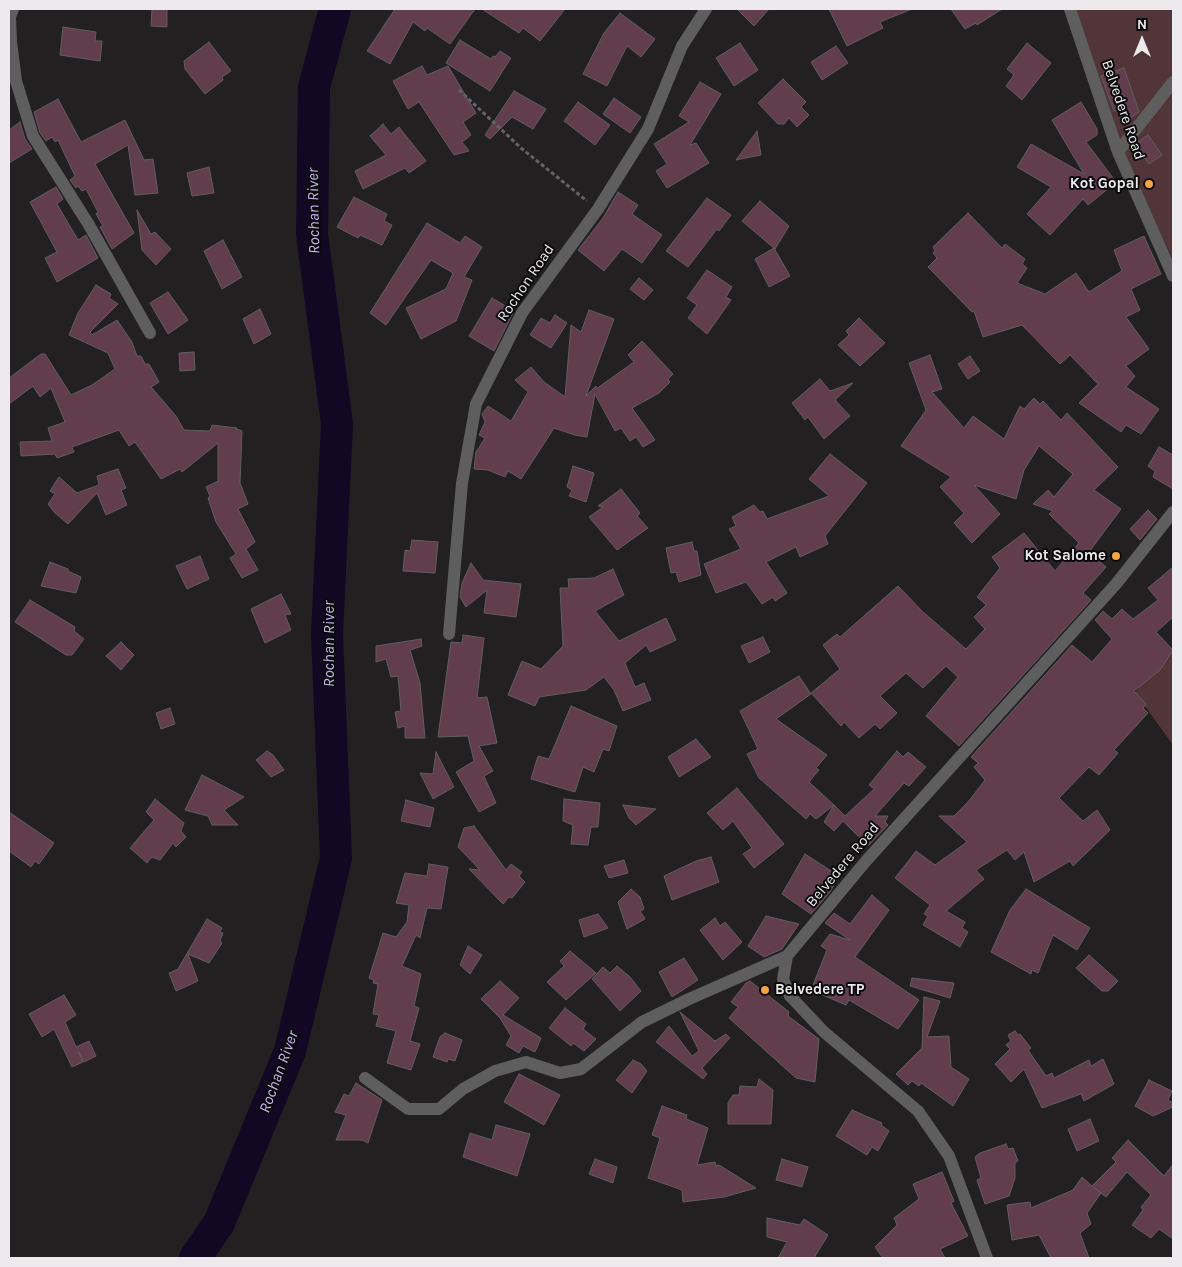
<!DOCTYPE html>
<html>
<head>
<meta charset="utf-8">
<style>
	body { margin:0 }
	#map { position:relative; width:1182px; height:1267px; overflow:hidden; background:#232022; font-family:Karla,sans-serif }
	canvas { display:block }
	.frame { position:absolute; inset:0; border:10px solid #eceaec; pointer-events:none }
	.north { position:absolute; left:1117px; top:15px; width:50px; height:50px; -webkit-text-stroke:4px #0b0a0b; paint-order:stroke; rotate:0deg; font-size:14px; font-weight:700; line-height:20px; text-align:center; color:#eceaec }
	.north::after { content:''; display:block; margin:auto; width:18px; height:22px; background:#eceaec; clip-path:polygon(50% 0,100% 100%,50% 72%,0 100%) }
</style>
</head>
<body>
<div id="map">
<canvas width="1182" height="1267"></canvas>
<div class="frame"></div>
<div class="north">N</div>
</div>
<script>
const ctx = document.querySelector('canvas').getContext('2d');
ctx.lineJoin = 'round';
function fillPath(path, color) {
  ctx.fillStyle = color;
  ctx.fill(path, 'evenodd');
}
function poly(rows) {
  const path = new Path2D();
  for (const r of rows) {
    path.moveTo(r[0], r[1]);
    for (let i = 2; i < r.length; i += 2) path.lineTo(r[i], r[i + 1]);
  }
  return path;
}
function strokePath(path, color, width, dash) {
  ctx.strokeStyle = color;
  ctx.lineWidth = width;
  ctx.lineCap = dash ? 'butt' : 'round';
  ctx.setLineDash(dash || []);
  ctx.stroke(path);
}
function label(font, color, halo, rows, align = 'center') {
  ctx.font = font + ' Karla,sans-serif';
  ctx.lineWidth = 4;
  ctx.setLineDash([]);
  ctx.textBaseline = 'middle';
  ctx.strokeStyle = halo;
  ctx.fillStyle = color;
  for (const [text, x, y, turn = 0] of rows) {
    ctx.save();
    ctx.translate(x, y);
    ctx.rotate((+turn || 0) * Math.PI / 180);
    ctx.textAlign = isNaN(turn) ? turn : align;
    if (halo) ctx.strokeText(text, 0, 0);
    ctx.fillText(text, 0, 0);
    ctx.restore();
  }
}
fillPath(poly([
	[1076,9,1173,9,1173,260,1124,152],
	[1173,651,1173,745,1135,692]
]), '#523538');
strokePath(poly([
	[195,1258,219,1223,290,1051,336,858,327,634,337,424,312,234,314,87,335,9]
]), '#120823', 32);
const building = poly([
	[152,9,167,9,167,27,151,26,152,9],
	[395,9,475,9,450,44,427,28,425,31,413,22,390,64,367,51,395,9],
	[482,9,565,9,540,41,523,28,519,33,482,9],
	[737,9,769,9,754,26,737,9],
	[829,9,912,9,880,22,883,28,847,46,829,9],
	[951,9,1002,9,977,25,976,23,965,29,951,9],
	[620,13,655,39,641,57,627,46,607,86,583,74,604,33,620,13],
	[63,27,96,32,95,41,102,41,100,61,60,55,63,27],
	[460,40,491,59,493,56,495,57,500,51,511,58,490,91,446,63,460,40],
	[209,42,231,71,222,77,223,80,205,94,185,69,184,61,209,42],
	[740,43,758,70,734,86,716,58,740,43],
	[1027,43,1051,63,1022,100,1006,86,1014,75,1007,69,1027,43],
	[836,46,848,63,822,80,811,62,836,46],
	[422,66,427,75,448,66,476,113,463,122,471,135,462,142,469,151,454,155,419,102,408,109,393,81,422,66],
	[1124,68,1139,112,1128,120,1122,109,1114,111,1101,76,1124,68],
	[783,79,806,102,801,107,809,115,797,127,789,118,784,124,778,124,758,103,783,79],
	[700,82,721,94,690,145,696,143,709,163,667,188,656,171,667,164,654,144,689,122,679,116,700,82],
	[514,91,546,109,533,129,512,117,490,139,485,135,514,91],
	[614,98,641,117,630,133,603,114,614,98],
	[58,99,81,142,125,120,144,160,153,159,158,193,135,195,128,145,95,164,134,233,112,249,100,227,103,226,96,214,98,212,86,189,82,191,78,186,76,188,70,180,75,176,58,140,55,142,52,137,46,141,40,133,34,112,58,99],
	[578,102,610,125,595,145,564,121,578,102],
	[1081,102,1097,129,1097,135,1086,142,1116,182,1088,205,1083,199,1050,235,1027,214,1051,187,1017,167,1031,144,1084,174,1052,120,1081,102],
	[20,122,25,139,32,149,9,163,9,130,20,122],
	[383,124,391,134,399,127,426,161,409,173,405,168,363,189,355,171,386,155,370,136,383,124],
	[757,131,761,155,736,160,757,131],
	[1148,135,1162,155,1149,164,1135,144,1148,135],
	[209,167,214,193,192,196,187,173,209,167],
	[56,187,63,199,57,204,78,240,86,235,98,258,57,282,45,258,57,252,30,202,56,187],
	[618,192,638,205,632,214,662,235,642,263,622,249,604,271,578,250,603,218,618,192],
	[354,197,387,214,384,221,392,225,382,245,360,235,358,238,337,227,354,197],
	[707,198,731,215,719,231,717,229,688,267,666,251,707,198],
	[760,201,789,226,775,249,742,221,760,201],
	[137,210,151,234,155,232,171,249,156,265,142,250,137,210],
	[968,213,1002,248,1005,244,1025,259,1022,264,1027,268,1017,283,1045,294,1076,273,1089,292,1122,271,1114,250,1144,236,1161,274,1131,289,1140,310,1126,317,1149,349,1126,366,1135,376,1126,387,1159,409,1141,434,1126,425,1121,432,1079,403,1098,384,1070,355,1060,364,1022,325,983,337,974,311,972,312,928,267,937,258,933,253,935,251,933,247,968,213],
	[427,223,460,243,465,236,482,247,464,277,472,280,456,321,421,339,406,308,446,289,453,273,431,260,386,325,370,313,427,223],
	[223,240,242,277,222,289,204,251,223,240],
	[774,248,790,276,769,287,755,259,774,248],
	[707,270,732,287,726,297,731,300,707,334,688,318,697,305,687,298,707,270],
	[639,278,653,290,644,300,630,289,639,278],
	[96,285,111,294,109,298,118,304,90,332,92,335,117,320,132,342,137,356,141,356,145,364,149,364,159,382,151,387,176,416,184,430,210,431,212,425,237,428,236,429,242,431,240,483,248,504,238,509,255,542,246,549,258,570,242,578,230,558,236,554,216,522,208,498,210,496,206,487,218,481,218,443,182,472,180,469,161,479,135,442,129,446,119,430,72,447,74,452,57,458,55,454,21,456,20,442,52,441,48,428,65,422,51,388,40,397,33,386,9,404,9,378,41,354,45,354,71,395,92,385,115,369,108,353,69,335,78,313,96,285],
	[168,292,188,320,168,334,150,303,168,292],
	[492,298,514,311,494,351,469,336,492,298],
	[260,309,271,334,254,344,243,319,260,309],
	[589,310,614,319,586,396,596,386,596,389,634,362,628,355,642,341,673,374,668,379,670,382,659,393,632,408,655,440,643,447,636,437,630,441,621,428,615,431,595,394,587,437,575,435,554,428,521,479,508,471,505,477,488,470,474,469,476,452,485,438,479,435,485,422,482,414,488,406,511,421,528,392,515,380,531,367,544,382,565,397,571,325,581,332,589,310],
	[555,315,567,323,551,348,530,335,541,318,550,323,555,315],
	[859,318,885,343,860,366,838,345,849,335,846,331,859,318],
	[194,352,195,370,180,371,179,353,194,352],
	[930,355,942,389,932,392,964,428,973,416,1004,439,1020,406,1024,409,1034,398,1040,404,1043,401,1061,420,1067,413,1118,467,1094,490,1121,509,1089,552,1106,567,1083,593,1091,600,959,746,926,716,958,677,946,666,923,688,906,673,880,696,897,713,880,729,875,724,859,738,844,722,841,726,811,693,840,669,823,645,837,634,840,637,898,586,923,612,966,649,985,629,974,617,986,605,977,597,1000,568,992,557,1024,533,1055,571,1079,543,1049,514,1053,511,1033,504,1048,490,1054,497,1073,474,1039,446,1024,470,1016,499,974,485,1000,514,972,543,954,523,964,513,940,487,951,477,901,446,926,410,909,363,930,355],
	[970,356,980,371,968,379,958,364,970,356],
	[820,379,830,391,853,383,835,400,850,416,824,439,808,417,805,420,792,403,820,379],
	[1159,447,1173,455,1173,489,1153,477,1155,471,1148,466,1159,447],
	[830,454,867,483,825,536,828,544,800,557,796,547,766,562,787,593,775,601,773,597,762,604,746,582,716,593,704,564,741,549,729,529,736,526,732,517,754,505,760,512,763,511,767,519,829,496,809,479,830,454],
	[573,466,594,473,586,502,569,496,572,490,567,487,573,466],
	[118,469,126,488,121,490,127,505,106,515,97,493,68,524,55,513,48,504,55,494,50,491,59,477,77,493,99,485,97,476,118,469],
	[621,489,640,513,637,516,648,528,617,550,589,517,603,507,598,506,621,489],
	[1148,510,1157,519,1140,540,1130,529,1148,510],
	[412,540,438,542,435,573,403,571,405,550,410,551,412,540],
	[692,542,694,551,697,551,701,575,679,582,676,572,671,573,666,548,692,542],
	[200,556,209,579,187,589,176,566,200,556],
	[50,562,68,569,68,571,81,577,76,593,41,586,50,562],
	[471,563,483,580,521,584,516,617,484,613,487,590,466,607,460,597,462,583,471,563],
	[1173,567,1173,620,1172,618,1156,632,1173,650,1160,670,1134,691,1146,704,1143,708,1148,713,1114,750,1118,753,1099,775,1089,767,1059,798,1083,821,1097,810,1110,830,1073,866,1070,861,1034,882,1024,852,1015,860,1007,850,976,870,984,879,946,911,965,922,962,928,968,932,960,947,923,925,928,916,924,914,930,905,895,878,916,851,935,865,967,842,939,816,954,816,968,802,985,780,974,767,978,763,971,757,1072,645,1092,662,1112,639,1095,620,1103,611,1112,619,1122,609,1133,619,1158,600,1148,588,1173,567],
	[613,569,624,595,595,611,619,641,666,618,676,640,650,652,646,645,625,663,635,687,644,683,651,700,623,711,614,690,604,677,586,690,539,697,535,706,508,695,522,661,541,669,563,646,560,588,569,588,568,579,594,578,613,569],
	[281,594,291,614,285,615,291,630,265,643,251,609,281,594],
	[30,600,75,627,74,631,84,639,72,655,66,655,15,622,30,600],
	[463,635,484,638,477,698,487,697,497,743,479,746,493,771,484,776,496,803,479,812,456,772,474,761,468,736,438,737,451,642,462,643,463,635],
	[763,637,770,652,749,663,741,646,763,637],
	[421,639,422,646,410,650,420,683,425,738,405,738,405,726,398,728,395,712,401,711,398,676,391,677,386,659,376,662,376,646,421,639],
	[121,642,134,655,121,670,106,656,121,642],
	[799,676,811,694,776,719,827,755,816,768,819,770,809,782,834,805,816,819,810,814,806,819,759,778,747,754,758,749,740,711,799,676],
	[571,706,617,726,609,751,603,749,594,772,583,767,575,792,531,779,538,756,549,759,571,706],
	[170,708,175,724,161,729,156,713,170,708],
	[696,739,711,757,679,777,668,757,696,739],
	[267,751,273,755,284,770,271,777,256,760,267,751],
	[897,751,903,757,908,752,926,767,909,786,904,783,875,816,888,816,885,822,888,825,868,846,843,821,834,831,824,822,834,805,845,816,874,789,869,785,897,751],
	[436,752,454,787,433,799,420,773,433,774,436,752],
	[202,775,244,797,224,810,238,825,212,825,208,816,185,810,202,775],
	[737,788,784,844,754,868,743,854,752,848,733,821,723,830,707,813,737,788],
	[155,799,184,823,181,831,186,837,176,847,173,843,160,860,152,857,147,863,130,848,154,820,146,812,155,799],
	[564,799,600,803,598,827,591,827,588,845,571,844,573,825,563,821,564,799],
	[406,800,434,808,430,827,401,821,406,800],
	[623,805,656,809,636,825,629,818,623,805],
	[9,812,54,843,39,864,35,861,31,867,9,851,9,812],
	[474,826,506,870,511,864,522,872,519,876,525,882,512,898,509,897,503,904,469,869,480,870,458,847,464,828,474,826],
	[805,854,839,876,830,892,811,914,782,894,805,854],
	[711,857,719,882,672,900,664,876,696,861,711,857],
	[624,860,628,873,609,878,604,866,624,860],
	[429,864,448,867,441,909,427,908,420,938,416,935,402,966,421,974,414,1006,419,1008,410,1041,420,1044,411,1070,387,1063,396,1031,376,1026,379,1015,373,1014,378,984,373,983,374,980,369,978,383,933,396,937,407,922,409,905,396,903,405,873,427,876,429,864],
	[631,889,640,897,644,909,640,911,645,919,627,929,618,902,631,889],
	[1026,889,1090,928,1077,950,1053,935,1038,973,1032,970,1031,974,991,952,1010,910,1026,889],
	[872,895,889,910,855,957,919,1000,898,1029,849,1000,846,1005,811,990,827,950,821,946,830,934,850,940,825,923,834,913,850,924,872,895],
	[598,914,608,928,584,937,579,920,598,914],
	[766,916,799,924,782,949,764,957,748,946,766,916],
	[715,918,720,926,725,922,742,942,723,960,700,930,715,918],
	[207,919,222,928,220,932,223,933,220,941,222,943,209,963,188,954,198,981,176,991,169,973,178,969,207,919],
	[468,946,482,955,470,974,460,965,468,946],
	[570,951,596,973,566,1000,547,982,564,966,560,961,570,951],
	[1089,955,1118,981,1108,991,1102,991,1076,968,1089,955],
	[684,958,698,980,672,997,659,972,684,958],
	[617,966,630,977,641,991,620,1011,592,979,603,967,610,973,617,966],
	[912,978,954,983,950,998,910,986,912,978],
	[500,981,519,998,503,1015,541,1038,535,1052,523,1046,519,1053,506,1045,511,1036,500,1018,481,999,500,981],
	[750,981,789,1012,788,1016,819,1039,815,1082,796,1078,729,1018,738,1007,731,1002,746,983,750,981],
	[64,995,76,1015,65,1022,76,1047,89,1041,96,1056,84,1062,78,1051,83,1062,72,1067,54,1029,42,1037,29,1014,64,995],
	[924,997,940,1001,927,1037,949,1036,951,1067,969,1079,953,1106,921,1083,919,1086,912,1081,908,1085,896,1074,922,1048,924,997],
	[565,1008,586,1024,583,1029,596,1039,584,1051,573,1043,571,1046,549,1028,565,1008],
	[680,1012,715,1041,726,1034,730,1038,702,1068,707,1074,703,1079,656,1042,669,1026,692,1056,699,1051,680,1012],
	[1015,1031,1018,1035,1020,1034,1031,1048,1028,1050,1046,1076,1052,1073,1054,1078,1089,1060,1091,1066,1103,1059,1114,1084,1084,1101,1081,1094,1042,1108,1024,1069,1011,1082,995,1064,1010,1049,1006,1045,1011,1041,1008,1035,1015,1031],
	[445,1033,462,1040,455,1061,448,1059,447,1062,433,1057,440,1037,445,1033],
	[633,1060,641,1064,647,1071,632,1093,616,1080,633,1060],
	[519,1074,560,1095,544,1125,504,1102,519,1074],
	[759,1079,773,1090,771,1124,728,1124,728,1103,733,1095,739,1095,740,1086,757,1087,759,1079],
	[1149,1080,1172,1091,1168,1100,1173,1103,1173,1107,1153,1116,1135,1106,1149,1080],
	[356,1083,382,1100,368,1143,362,1140,336,1140,346,1115,335,1112,344,1094,349,1096,356,1083],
	[662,1106,687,1115,686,1119,708,1128,697,1165,715,1162,716,1166,719,1165,756,1188,724,1197,683,1202,682,1190,648,1178,660,1138,652,1135,662,1106],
	[852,1110,882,1123,881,1125,889,1131,878,1151,872,1147,867,1155,836,1136,852,1110],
	[1090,1119,1099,1141,1077,1151,1068,1129,1090,1119],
	[496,1125,530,1134,517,1176,463,1157,470,1133,492,1140,496,1125],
	[1128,1140,1164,1176,1173,1164,1173,1239,1159,1229,1151,1238,1132,1225,1143,1210,1141,1207,1151,1195,1127,1172,1106,1197,1093,1187,1101,1193,1087,1213,1091,1224,1080,1233,1089,1258,1051,1258,1039,1235,1012,1240,1007,1205,1030,1202,1031,1208,1073,1190,1082,1177,1092,1186,1116,1162,1112,1158,1128,1140],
	[1006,1144,1008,1149,1013,1148,1018,1161,1015,1163,1015,1178,1009,1196,985,1204,977,1180,981,1178,975,1157,980,1153,1006,1144],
	[595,1159,617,1167,613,1183,589,1174,595,1159],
	[782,1159,808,1167,802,1187,776,1180,782,1159],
	[942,1172,954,1201,951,1203,968,1236,940,1249,945,1258,883,1258,875,1247,897,1225,894,1218,919,1199,913,1184,942,1172],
	[767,1218,800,1225,804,1219,828,1235,814,1258,778,1258,787,1242,767,1237,767,1218]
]);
fillPath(building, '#623e4d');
strokePath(building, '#625d5f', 1);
strokePath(poly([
	[459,90,521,148,587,201]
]), '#646264', 3, [4, 2.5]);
strokePath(poly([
	[13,9,10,17,11,42,16,81,33,136,89,225,150,333],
	[1070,9,1118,152,1173,276],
	[1118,152,1173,82],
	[449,634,462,483,476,404,522,313,598,209,648,129,682,46,706,9],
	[365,1078,408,1109,439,1109,463,1089,495,1071,526,1062,560,1073,581,1069,642,1022,689,999,787,956],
	[987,1258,949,1156,918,1111,824,1032,790,996,783,979,787,956,866,861,1116,584,1173,512]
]), '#5f5e5f', 12);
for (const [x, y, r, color] of [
	[1149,184,5,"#f2a541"],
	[1116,556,5,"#f2a541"],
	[765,990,5,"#f2a541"]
]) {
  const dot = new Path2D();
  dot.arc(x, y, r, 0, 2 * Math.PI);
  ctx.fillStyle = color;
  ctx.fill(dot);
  strokePath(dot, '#0b0a0b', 2);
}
label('15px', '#eceaec', '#0b0a0b', [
	["Belvedere Road",1123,110,71],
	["Rochon Road",526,283,-56],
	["Belvedere Road",843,865,-50]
]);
label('bold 15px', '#eceaec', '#0b0a0b', [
	["Kot Gopal",1139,184],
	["Kot Salome",1106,556],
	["Belvedere TP",775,990,"left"]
], 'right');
label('italic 16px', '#c2b3ef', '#0b0a0b', [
	["Rochan River",314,211,-91],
	["Rochan River",329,644,-90],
	["Rochan River",279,1072,-70]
]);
</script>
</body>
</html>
